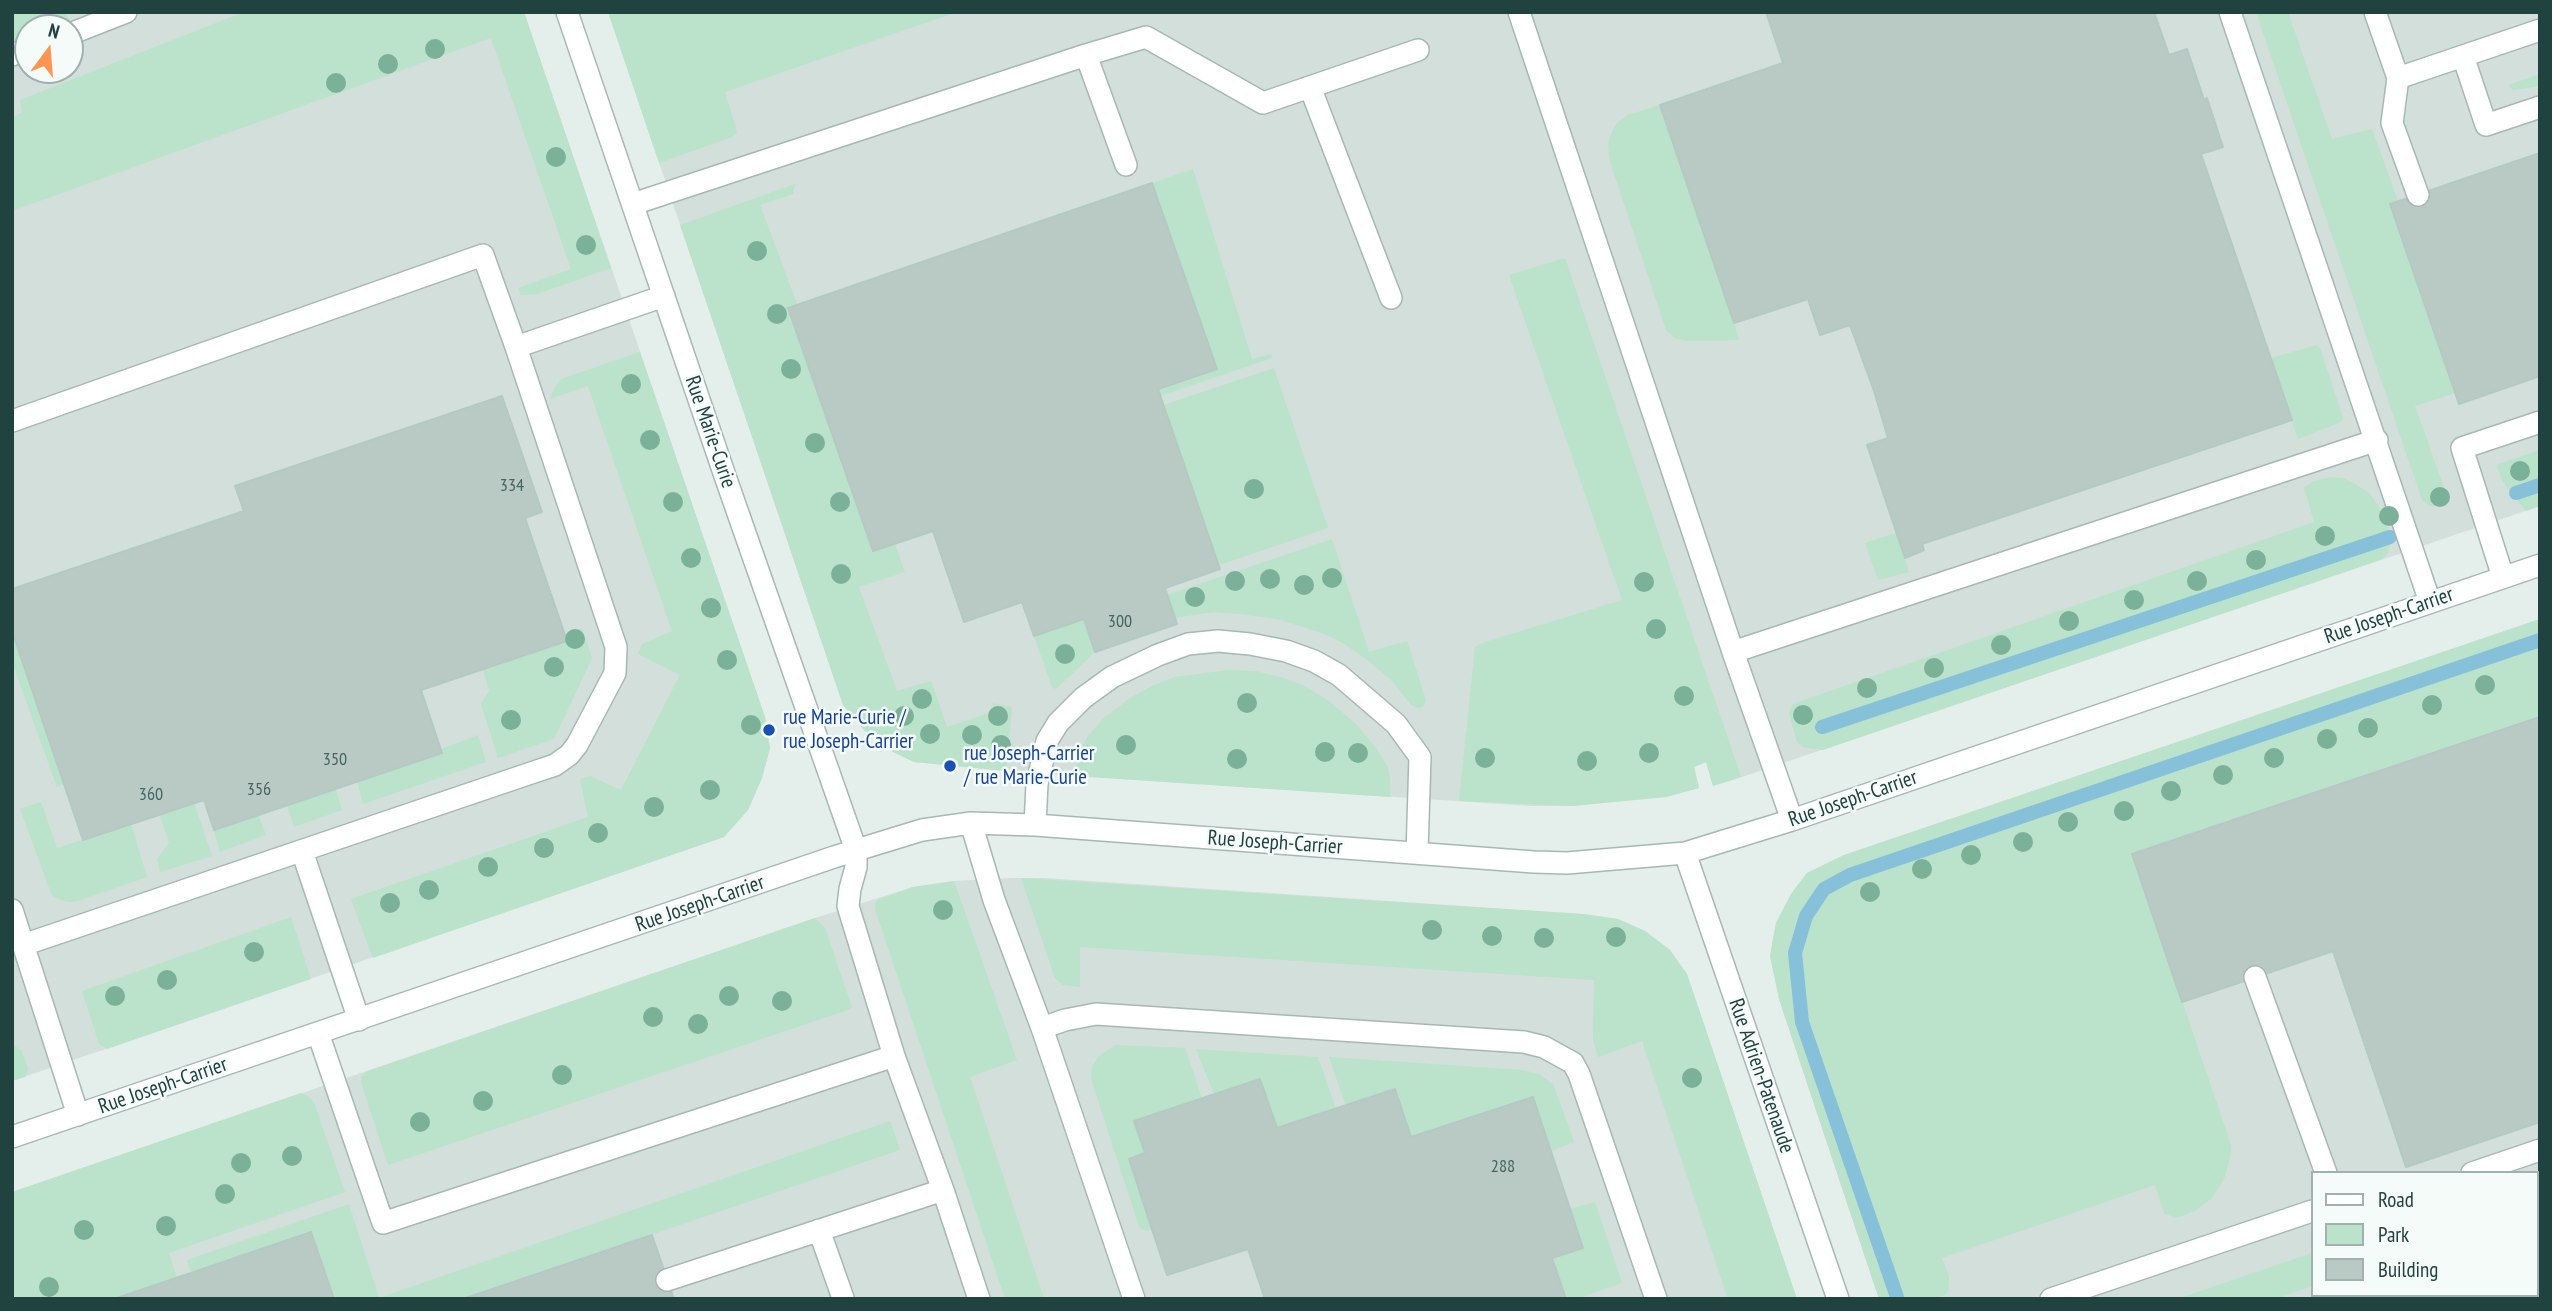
<!DOCTYPE html>
<html>
<head>
<meta charset="utf-8">
<style>
	body { margin:0 }
	#map { position:relative; width:2552px; height:1311px; overflow:hidden; background:#e4efec; font-family:"PT Sans Narrow",sans-serif }
	canvas { display:block }
	.frame { position:absolute; inset:0; border:14px solid #21433f; pointer-events:none }
	.legend { position:absolute; left:2311px; top:1171px; width:228px; height:126px; box-sizing:border-box; background:#f5fbf9; border:2px solid #a0b1af; margin:0; padding:9px 12px; list-style:none; font-size:21px; color:#21433f }
	.legend li { display:flex; align-items:center; gap:14px; height:35px }
	.legend b { width:35px; border:2px solid #a0b1af }
	.north { position:absolute; left:14px; top:14px; width:70px; height:70px; box-sizing:border-box; background:#f5fbf9; border:2px solid #a0b1af; border-radius:50%; rotate:16deg; font-size:19px; font-weight:700; line-height:28px; text-align:center; color:#21433f }
	.north::after { content:''; display:block; margin:auto; width:24px; height:32px; background:#ff9552; clip-path:polygon(50% 0,100% 100%,50% 72%,0 100%) }
</style>
</head>
<body>
<div id="map">
<canvas width="2552" height="1311"></canvas>
<div class="frame"></div>
<ul class="legend">
<li><b style="height:9px;background:#fff"></b>Road</li>
<li><b style="height:19px;background:#bbe2cb"></b>Park</li>
<li><b style="height:19px;background:#b9cac5"></b>Building</li>
</ul>
<div class="north">N</div>
</div>
<script>
const ctx = document.querySelector('canvas').getContext('2d');
ctx.lineJoin = 'round';
function fillPath(path, color) {
  ctx.fillStyle = color;
  ctx.fill(path, 'evenodd');
}
function poly(rows) {
  const path = new Path2D();
  for (const r of rows) {
    path.moveTo(r[0], r[1]);
    for (let i = 2; i < r.length; i += 2) path.lineTo(r[i], r[i + 1]);
  }
  return path;
}
function strokePath(path, color, width, dash) {
  ctx.strokeStyle = color;
  ctx.lineWidth = width;
  ctx.lineCap = dash ? 'butt' : 'round';
  ctx.setLineDash(dash || []);
  ctx.stroke(path);
}
function label(font, color, halo, rows, align = 'center') {
  ctx.font = font + ' "PT Sans Narrow",sans-serif';
  ctx.lineWidth = 5;
  ctx.setLineDash([]);
  ctx.textBaseline = 'middle';
  ctx.strokeStyle = halo;
  ctx.fillStyle = color;
  for (const [text, x, y, turn = 0] of rows) {
    ctx.save();
    ctx.translate(x, y);
    ctx.rotate((+turn || 0) * Math.PI / 180);
    ctx.textAlign = isNaN(turn) ? turn : align;
    if (halo) ctx.strokeText(text, 0, 0);
    ctx.fillText(text, 0, 0);
    ctx.restore();
  }
}
fillPath(poly([
	[12,12,524,12,765,717,770,748,762,778,748,810,724,837,12,1081],
	[28,28,70,28,70,70,28,70],
	[608,12,2540,12,2540,506,1730,781,1713,786,1706,762,1694,767,1699,788,1666,797,1572,806,1531,806,1006,771,914,762,891,751,864,730,843,705],
	[2540,619,2540,1299,1879,1299,1779,999,1770,956,1776,923,1791,894,1807,873,1844,855],
	[2312,1173,2536,1173,2536,1295,2312,1295],
	[1010,878,1045,878,1583,914,1618,919,1645,931,1670,950,1687,974,1797,1299,12,1299,12,1192,815,918,913,887,954,881]
]), '#d2dfdb');
fillPath(poly([
	[12,12,65,12,71,24,58,28,28,28,28,38,12,43],
	[244,12,524,12,611,268,537,294,521,295,518,288,571,269,491,38,12,211,12,117,22,113,20,100],
	[608,12,957,12,725,92,737,132,732,137,659,163],
	[2256,12,2288,12,2332,139,2372,129,2398,201,2390,205,2455,393,2415,406,2446,493,2447,500,2440,505,2430,506,2422,500],
	[2540,74,2540,86,2535,87,2513,90,2508,85],
	[1660,105,1734,323,1739,340,1687,341,1675,338,1666,330,1610,162,1608,145,1611,134,1617,123,1628,115],
	[1193,169,1252,359,1271,354,1272,358,1160,396,1158,389,1217,369,1152,183],
	[795,184,793,194,760,205,797,304,789,308,873,551,895,544,905,572,859,587,897,691,931,681,947,727,995,711,993,703,1012,707,1006,771,914,762,891,751,864,730,843,705,680,225],
	[1565,258,1741,777,1713,786,1706,762,1694,767,1699,788,1666,797,1572,806,1459,801,1475,647,1482,643,1622,600,1509,275],
	[2317,345,2320,348,2343,418,2341,422,2298,439,2271,358],
	[640,352,765,717,770,748,762,778,748,810,724,837,373,958,351,899,588,817,580,779,590,776,621,790,680,675,638,654,642,644,672,631,588,386,550,399,554,388,561,379],
	[1274,368,1328,528,1219,565,1163,405],
	[2540,450,2540,506,2526,511,2503,482,2497,467,2498,464],
	[2331,477,2343,478,2355,484,2368,492,2378,505,2392,540,2387,554,2380,560,1823,750,1803,747,1797,742,1789,713,1793,704,2314,522,2304,487,2314,481],
	[1896,533,1909,572,1878,580,1865,543],
	[1332,539,1369,652,1407,641,1426,700,1424,706,1418,708,1411,705,1394,683,1370,662,1343,643,1322,633,1277,619,1239,614,1214,612,1180,617,1175,620,1167,595],
	[1084,619,1095,652,1056,689,1052,687,1034,636],
	[2540,619,2540,717,2132,854,2231,1145,2230,1158,2224,1179,2212,1198,2195,1211,2176,1218,2164,1213,2155,1185,1942,1258,1949,1277,1949,1290,1945,1295,1936,1299,1879,1299,1779,999,1770,956,1776,923,1791,894,1807,873,1844,855],
	[582,628,592,658,554,739,498,758,481,704,489,691,483,670,567,642,565,634],
	[12,631,64,784,57,787,12,662],
	[1229,670,1256,671,1283,678,1303,685,1329,701,1356,724,1376,748,1387,766,1390,779,1390,797,1074,776,1079,752,1088,736,1104,718,1130,698,1152,686,1175,677],
	[478,735,486,762,363,804,357,781],
	[335,788,342,810,294,827,287,804],
	[41,802,57,848,131,824,147,877,75,902,67,902,52,896,20,809],
	[194,803,212,856,160,872,157,859,169,843,160,815],
	[258,814,266,835,220,852,214,830],
	[1021,878,1583,914,1618,919,1645,931,1670,950,1687,974,1797,1299,1728,1299,1642,1041,1598,1057,1593,1039,1594,980,1080,947,1080,987,1063,985,1055,978],
	[954,881,1017,1060,970,1077,1044,1299,1005,1299,875,909,875,903,879,899,913,887],
	[291,917,311,979,107,1049,99,1044,82,991],
	[815,918,825,928,852,1007,848,1010,388,1165,361,1082,362,1076,368,1071],
	[12,1044,22,1051,28,1069,25,1077,12,1081],
	[1115,1045,1185,1048,1202,1098,1134,1121,1145,1153,1129,1160,1152,1229,1147,1231,1140,1228,1137,1220,1091,1079,1092,1067,1098,1057],
	[1196,1049,1318,1057,1336,1109,1277,1128,1260,1079,1214,1094],
	[1329,1057,1522,1070,1539,1074,1553,1084,1574,1142,1551,1151,1532,1098,1411,1137,1396,1089,1346,1106],
	[301,1093,309,1097,314,1103,345,1192,169,1253,177,1278,115,1299,12,1299,12,1192],
	[890,1121,900,1150,463,1299,334,1299,311,1232,191,1273,187,1260,349,1204,379,1298],
	[2540,1176,2540,1253,2536,1255,2536,1177],
	[1595,1202,1622,1283,1576,1299,1566,1299,1552,1258,1583,1248,1570,1209],
	[2312,1253,2312,1286,2275,1299,2177,1299],
	[2338,1295,2416,1295,2406,1299,2339,1299]
]), '#bbe2cb');
strokePath(poly([
	[2516,493,2540,485],
	[1822,727,2390,537],
	[1897,1297,1802,1022,1795,953,1806,916,1824,889,1850,875,2540,640]
]), '#87c0d9', 14);
const building = poly([
	[1766,12,2154,12,2169,55,2187,49,2204,100,2207,98,2223,147,2201,154,2292,420,1922,544,1924,550,1905,558,1867,445,1888,438,1874,391,1850,325,1820,335,1808,299,1734,323,1660,105,1783,63,1766,12],
	[2540,153,2540,376,2459,404,2390,204,2540,153],
	[1152,183,1217,369,1158,389,1220,569,1165,588,1177,624,1095,652,1084,619,1034,636,1022,602,964,622,933,531,873,551,788,308,1152,183],
	[502,396,542,512,525,518,567,641,421,690,442,753,214,830,204,800,83,840,12,631,12,589,244,511,235,486,502,396],
	[2540,717,2540,1122,2406,1167,2333,951,2182,1002,2132,854,2540,717],
	[1260,1079,1277,1128,1395,1089,1411,1137,1533,1097,1583,1248,1552,1258,1566,1299,1265,1299,1248,1249,1167,1275,1129,1159,1145,1153,1134,1121,1260,1079],
	[311,1232,334,1299,114,1299,191,1273,311,1232],
	[652,1235,674,1299,463,1299,652,1235],
	[2540,1253,2540,1299,2406,1299,2416,1295,2536,1295,2536,1255,2540,1253]
]);
fillPath(building, '#b9cac5');
strokePath(building, '#b5c9c4', 2);
const minor = poly([
	[1519,12,1733,652],
	[2230,12,2430,602],
	[2375,12,2398,78,2463,56],
	[2540,30,2463,56,2486,125,2540,107],
	[70,34,126,12],
	[12,55,28,49],
	[1086,55,1146,37,1263,103,1418,50],
	[2398,78,2392,123,2418,195],
	[1310,87,1391,298],
	[633,204,1086,55,1126,165],
	[12,421,483,255,516,347],
	[2503,577,2462,448,2540,422],
	[1792,820,1733,652,2377,440],
	[971,823,994,900,1042,1028,1134,1299],
	[1035,825,1037,784,1047,741,1058,723,1083,698,1112,677,1158,655,1188,644,1218,641,1250,644,1286,651,1314,661,1339,675,1396,724,1420,757,1417,853],
	[302,851,359,1020],
	[1685,853,1838,1299],
	[12,910,78,1115],
	[23,945,534,772,555,765,569,755,577,745,615,673,616,647,516,347,664,296],
	[2255,977,2326,1173],
	[1042,1028,1065,1020,1096,1014,1524,1042,1544,1047,1573,1063,1579,1074,1656,1299],
	[318,1033,383,1223,894,1056,848,906,850,889,856,867,856,850,725,476,567,12],
	[894,1056,943,1190,979,1299],
	[12,1137,834,857,922,830,971,823,1035,825,1534,862,1567,863,1685,853,1792,820,2540,565],
	[2472,1173,2540,1150],
	[819,1230,843,1298],
	[667,1280,943,1190],
	[2051,1299,2312,1211]
]);
strokePath(minor, '#a6b8b5', 24);
strokePath(minor, '#fff', 21);
ctx.fillStyle = '#7cb199';
for (const [x, y] of [
	[435,49],
	[388,64],
	[336,83],
	[556,157],
	[586,245],
	[757,251],
	[777,314],
	[791,369],
	[631,384],
	[650,440],
	[815,443],
	[2520,471],
	[1254,489],
	[2440,497],
	[673,502],
	[840,502],
	[2389,516],
	[2325,536],
	[691,558],
	[2256,560],
	[841,574],
	[1332,578],
	[1270,579],
	[1235,581],
	[2197,581],
	[1644,582],
	[1304,585],
	[1195,597],
	[2134,600],
	[711,608],
	[2069,621],
	[1656,629],
	[575,639],
	[2001,645],
	[1065,654],
	[727,660],
	[554,667],
	[1934,668],
	[2485,685],
	[1867,688],
	[1684,696],
	[922,699],
	[1247,703],
	[2432,705],
	[1803,715],
	[904,716],
	[998,716],
	[511,720],
	[751,725],
	[2368,728],
	[930,734],
	[972,735],
	[2327,739],
	[1001,745],
	[1126,745],
	[1325,752],
	[1358,753],
	[1649,753],
	[1485,758],
	[2274,758],
	[1237,759],
	[1587,761],
	[2223,775],
	[710,790],
	[2171,791],
	[654,807],
	[2124,811],
	[2068,822],
	[598,833],
	[2023,842],
	[544,848],
	[1971,855],
	[488,867],
	[1922,869],
	[429,890],
	[1870,892],
	[390,903],
	[943,910],
	[1432,930],
	[1492,936],
	[1616,937],
	[1544,938],
	[254,952],
	[167,980],
	[115,996],
	[729,996],
	[782,1001],
	[653,1017],
	[698,1024],
	[562,1075],
	[1692,1078],
	[483,1101],
	[420,1122],
	[292,1156],
	[241,1163],
	[225,1194],
	[166,1226],
	[84,1230],
	[49,1287]
]) {
  ctx.beginPath();
  ctx.arc(x, y, 10, 0, 2 * Math.PI);
  ctx.fill();
}
for (const [x, y, r, color] of [
	[769,730,7,"#1a4fb4"],
	[950,766,7,"#1a4fb4"]
]) {
  const dot = new Path2D();
  dot.arc(x, y, r, 0, 2 * Math.PI);
  ctx.fillStyle = color;
  ctx.fill(dot);
  strokePath(dot, '#f5fbf9', 2.5);
}
label('18px', '#476560', null, [
	["334",512,486],
	["300",1120,622],
	["350",335,760],
	["356",259,790],
	["360",151,795],
	["288",1503,1167]
]);
label('21px', '#21433f', '#f5fbf9', [
	["Rue Marie-Curie",710,432,71],
	["Rue Joseph-Carrier",2389,616,-19],
	["Rue Joseph-Carrier",1853,799,-19],
	["Rue Joseph-Carrier",1275,843,4],
	["Rue Joseph-Carrier",700,904,-19],
	["Rue Adrien-Patenaude",1761,1076,71],
	["Rue Joseph-Carrier",163,1086,-19]
]);
label('21px', '#164399', '#f5fbf9', [
	["rue Marie-Curie /",783,718],
	["rue Joseph-Carrier",783,742],
	["rue Joseph-Carrier",964,754],
	["/ rue Marie-Curie",964,778]
], 'left');
</script>
</body>
</html>
